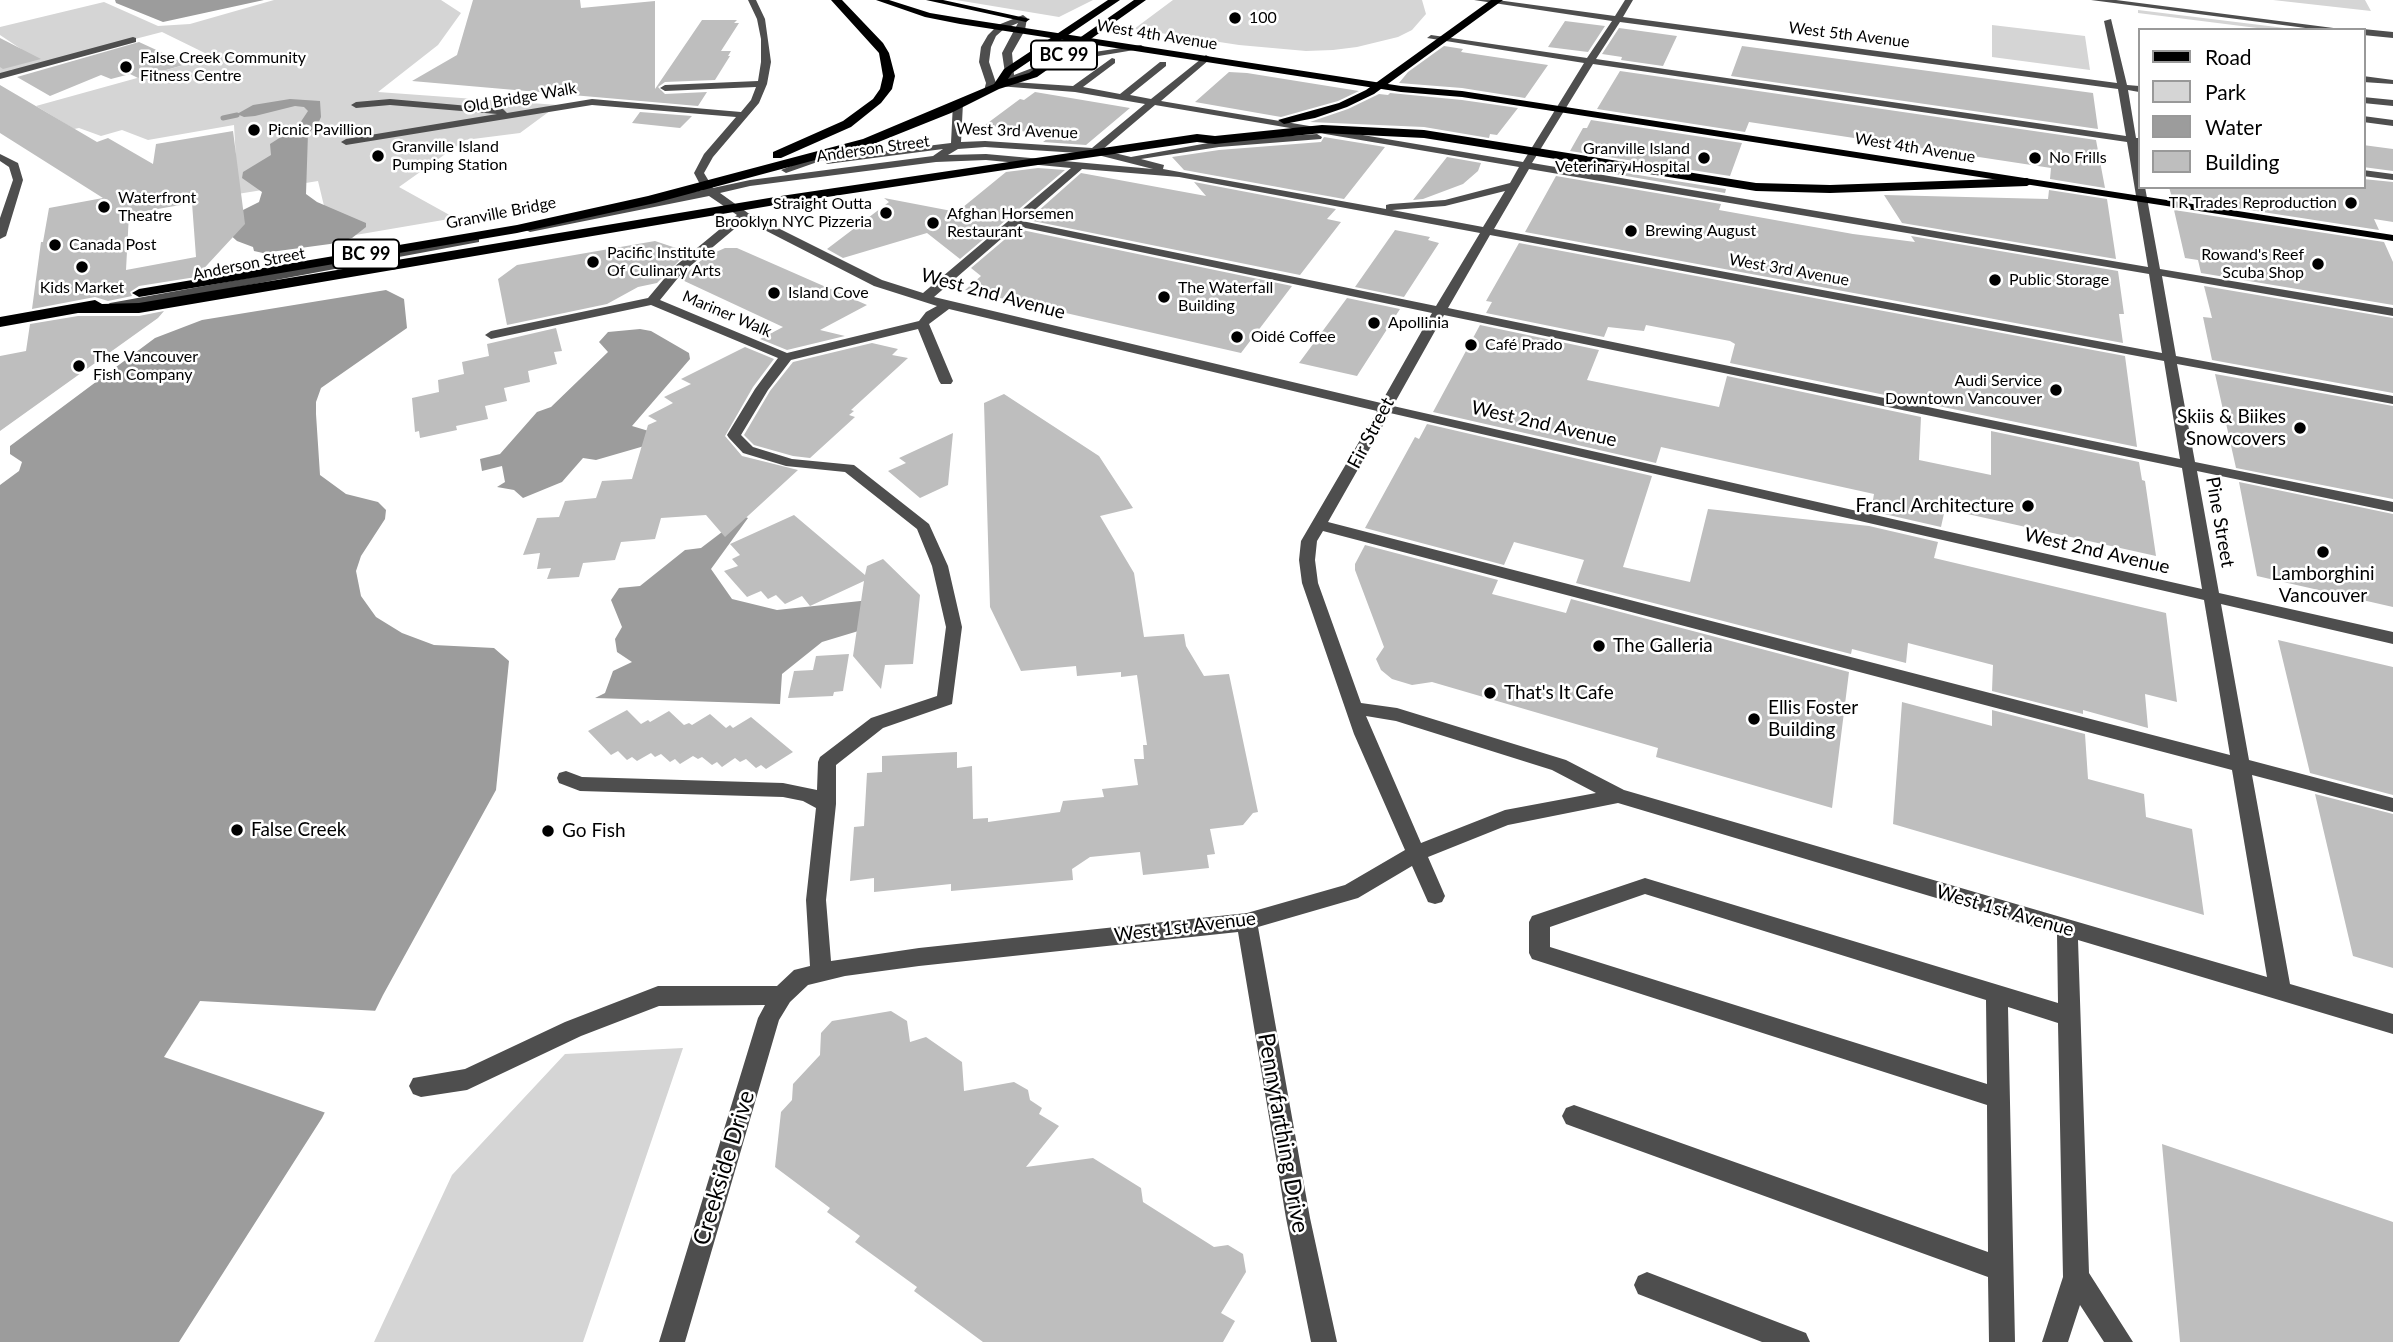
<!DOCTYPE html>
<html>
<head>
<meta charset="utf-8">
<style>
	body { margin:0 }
	#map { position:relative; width:2393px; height:1342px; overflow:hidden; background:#fff; font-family:Lato,sans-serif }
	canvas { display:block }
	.legend { position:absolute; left:2138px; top:28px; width:228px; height:161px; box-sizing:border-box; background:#fff; border:2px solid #999; margin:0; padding:9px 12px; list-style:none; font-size:21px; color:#000 }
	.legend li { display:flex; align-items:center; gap:14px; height:35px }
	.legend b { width:35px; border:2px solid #999 }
</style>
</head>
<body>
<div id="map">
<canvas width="2393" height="1342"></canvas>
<ul class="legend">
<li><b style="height:9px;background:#000"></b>Road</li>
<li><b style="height:19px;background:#d5d5d5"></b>Park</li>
<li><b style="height:19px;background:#9c9c9c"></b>Water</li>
<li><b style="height:19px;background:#bebebe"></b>Building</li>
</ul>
</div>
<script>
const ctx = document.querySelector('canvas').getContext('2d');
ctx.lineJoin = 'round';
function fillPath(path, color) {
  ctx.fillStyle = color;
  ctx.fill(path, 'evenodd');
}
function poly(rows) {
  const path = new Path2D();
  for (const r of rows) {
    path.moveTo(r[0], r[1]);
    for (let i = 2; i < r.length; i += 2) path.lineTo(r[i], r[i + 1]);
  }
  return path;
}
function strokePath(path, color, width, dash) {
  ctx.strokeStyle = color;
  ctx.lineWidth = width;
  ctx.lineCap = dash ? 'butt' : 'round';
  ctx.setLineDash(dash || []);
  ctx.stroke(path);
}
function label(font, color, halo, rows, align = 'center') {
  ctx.font = font + ' Lato,sans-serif';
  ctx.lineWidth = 5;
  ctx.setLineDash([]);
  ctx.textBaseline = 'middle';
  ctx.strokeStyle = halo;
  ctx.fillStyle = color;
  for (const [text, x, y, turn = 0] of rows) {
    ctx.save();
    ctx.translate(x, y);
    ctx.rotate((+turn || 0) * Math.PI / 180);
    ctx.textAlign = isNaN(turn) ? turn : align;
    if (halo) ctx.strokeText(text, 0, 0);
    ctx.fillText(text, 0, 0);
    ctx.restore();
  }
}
fillPath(poly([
	[274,0,441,0,461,13,438,45,378,92,558,105,520,133,465,140,399,187,455,218,332,239,318,181,188,202,236,159,234,125,148,140,122,130,101,136,79,128,74,129,36,106,213,57,162,32,0,74,0,55,21,49,0,35,0,27,104,2,158,26,190,24],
	[956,0,1093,0,1059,17],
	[1173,0,1422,0,1426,14,1412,30,1398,37,1357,47,1333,50,1306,51,1239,45,1134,29],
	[2273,0,2365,0,2371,11],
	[2138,10,2301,30,2273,30,2138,13],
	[1992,25,2085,36,2090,70,1992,57],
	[683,1048,583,1342,374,1342,452,1175,565,1054]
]), '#d5d5d5');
fillPath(poly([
	[115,0,264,0,163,22,116,3],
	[290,99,320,101,321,117,317,126,308,133,306,194,317,202,366,223,366,227,352,238,330,244,263,253,254,251,253,247,237,241,228,233,239,212,259,202,262,192,242,178,243,172,271,155,270,144,298,126,308,111,304,107,295,106,255,116,244,117,237,114,253,105],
	[386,290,404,299,407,328,321,388,316,402,316,414,320,475,346,494,378,502,386,510,385,519,361,556,356,571,361,596,376,617,402,633,434,645,494,648,509,661,496,790,383,995,322,1118,179,1342,0,1342,0,485,19,471,22,462,10,454,10,446,155,338,202,320],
	[640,329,651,331,689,353,690,359,632,426,672,438,596,460,583,458,562,482,523,498,514,490,497,487,505,482,502,466,482,471,480,459,500,454,537,412,551,407,608,352,599,342,608,332],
	[743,516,748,518,711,569,732,599,777,610,916,595,865,629,822,642,782,674,780,704,595,698,605,693,613,671,632,662,617,652,615,639,622,627,611,600,619,588,640,586,685,550,701,548]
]), '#9c9c9c');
fillPath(poly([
	[200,1001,379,1011,329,1114,164,1057]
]), '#fff');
strokePath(poly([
	[223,118,237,115]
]), '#9c9c9c', 5);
fillPath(poly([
	[473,0,580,0,581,8,655,1,655,89,702,20,737,20,734,23,739,23,721,51,731,51,728,56,730,56,715,80,665,82,658,87,665,94,707,92,698,106,412,81,457,55],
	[1565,21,1605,26,1588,52,1548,47],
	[1619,28,1677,36,1663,66,1621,60,1622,57,1602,54],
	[0,38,41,59,3,69,0,67],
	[139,42,187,64,138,78,130,74,111,79,101,75,50,96,17,77],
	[1444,46,1463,49,1461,52,1548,65,1525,98,1462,88,1399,83,1408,72],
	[1742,46,2093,93,2098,129,1731,76],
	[1620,71,2096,140,2105,188,2050,179,2051,168,1749,122,1745,132,1597,109],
	[1229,72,1247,73,1359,91,1338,101,1281,117,1195,102],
	[0,85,97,142,108,138,153,164,156,144,233,131,245,224,196,277,139,286,130,292,132,296,108,301,95,297,32,309,41,242,43,242,49,208,103,198,0,133],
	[192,203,196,257,126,270,129,214],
	[1035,92,1130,108,1086,145,1043,142,1051,136,985,125,1020,99,1024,100],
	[1390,93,1462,100,1518,108,1497,135,1490,134,1489,138,1424,127,1310,122,1348,109,1379,94,1388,95],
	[640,112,692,116,680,128,632,123],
	[1591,120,1742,143,1730,176,1570,151,1583,128,1587,128],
	[1324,137,1385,147,1344,199,1184,170,1172,157,1219,150,1321,142],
	[2363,145,2393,149,2393,171,2363,167],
	[1447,157,1481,163,1478,171,1463,184,1423,199,1413,200],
	[1563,163,1726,189,1725,193,1562,165],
	[1038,168,1065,170,960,259,927,233,843,258,827,249,889,202,884,198,957,212,1006,172],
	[1081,173,1206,196,1194,182,1336,209,1327,219,1341,222,1300,275,1028,220],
	[1556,176,1721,204,1719,210,1853,234,1915,242,1911,236,2118,271,2124,314,2119,314,2123,343,1525,232],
	[2363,179,2393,182,2393,222,2374,219,2379,230,2172,198,2169,187,2363,187],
	[2049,190,2107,199,2116,259,1902,223,1884,195,2048,199],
	[2174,210,2384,242,2393,262,2393,305,2201,273,2198,260,2185,258],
	[1017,229,1292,286,1241,353,965,290,981,276,971,268],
	[1395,230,1430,237,1428,240,1439,243,1404,297,1355,287],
	[655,241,688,252,657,283,638,287,607,304,507,325,498,279,517,265],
	[1519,243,2125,356,2137,447,1730,363,1735,344,1730,341,1646,325,1644,331,1608,327,1604,337,1486,313,1492,302,1486,301],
	[725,248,737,248,867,305,820,330,845,336,787,350,760,339,783,327,680,279,705,257],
	[2204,286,2393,318,2393,393,2212,360,2203,317,2212,318],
	[1347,298,1400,309,1357,376,1299,363],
	[164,311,158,318,0,431,0,356,26,351,30,324,78,316,139,316],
	[1480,325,1599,350,1587,380,1719,407,1727,376,1921,417,1919,460,1991,475,1991,431,2139,462,2142,480,2145,481,2156,556,1945,509,1941,527,1871,511,1874,494,1661,447,1656,463,1433,412],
	[556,328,562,351,554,352,557,364,528,371,530,382,504,388,507,401,485,406,488,419,456,426,457,430,420,438,419,431,415,432,412,398,439,392,438,380,464,374,462,362,489,356,487,344],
	[872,343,898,349,892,355,908,358,851,410,854,411,849,415,855,417,810,458,793,456,754,445,744,435,770,391,793,362],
	[745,347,774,359,753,387,725,436,742,456,798,470,725,537,706,515,661,518,655,539,621,542,615,560,583,563,579,577,547,579,551,568,537,569,540,553,523,555,537,518,559,517,565,501,596,498,602,481,632,479,648,425,657,421,648,416,673,403,664,397,691,384,681,379],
	[2215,374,2393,406,2393,499,2236,468],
	[1004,394,1099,456,1133,508,1100,516,1134,573,1144,637,1184,634,1186,646,1204,676,1229,674,1258,812,1253,813,1243,825,1210,829,1215,854,1207,855,1209,868,1143,875,1140,852,1090,857,1072,869,1073,880,951,891,951,884,874,892,874,878,850,881,854,827,864,826,867,773,882,772,882,756,957,752,957,768,972,766,973,819,988,818,988,822,1060,812,1063,801,1104,797,1102,789,1138,785,1134,759,1144,759,1143,745,1147,745,1137,675,1121,677,1121,672,1077,676,1076,666,1021,671,990,607,984,403],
	[1427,424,1652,476,1623,567,1690,582,1708,509,1869,526,1938,542,1934,558,2166,613,2177,702,2145,694,2148,728,2083,710,2083,714,1992,691,1993,665,1908,643,1906,663,1852,649,1851,654,1576,583,1584,560,1514,542,1504,565,1365,528,1415,437,1419,439],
	[953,433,948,485,920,498,888,471,906,463,899,458],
	[2239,482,2393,514,2393,607,2257,576],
	[794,515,865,575,867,566,883,559,920,595,913,664,885,665,881,689,853,656,864,581,810,606,802,596,785,604,776,595,768,599,761,591,747,597,724,571,738,566,732,559,740,555,730,544],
	[1365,545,1498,580,1492,594,1566,613,1571,599,1849,672,1832,808,1656,757,1658,748,1432,682,1412,685,1392,679,1381,670,1376,659,1384,647,1355,570,1355,564],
	[2278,640,2393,667,2393,795,2310,773],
	[849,654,843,691,834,692,833,696,788,698,794,671,813,670,816,656],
	[1902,702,1992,726,1992,710,2085,734,2088,779,2144,794,2146,817,2192,829,2204,915,1893,824],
	[627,710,641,724,648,720,650,722,669,711,684,725,689,723,692,725,710,714,726,728,730,725,733,728,751,717,793,752,766,769,761,765,756,768,746,759,740,762,735,758,722,767,717,762,712,765,702,757,698,759,693,756,680,764,675,759,670,762,661,754,655,757,651,753,637,761,632,757,627,760,618,751,611,755,588,731],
	[2315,794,2393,814,2393,968,2353,956],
	[891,1011,907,1021,910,1042,926,1037,962,1062,964,1091,1014,1082,1028,1090,1030,1100,1042,1108,1039,1114,1059,1126,1026,1167,1093,1158,1141,1188,1143,1202,1214,1247,1228,1245,1243,1254,1246,1272,1221,1313,1235,1321,1223,1342,983,1342,914,1291,917,1287,855,1242,860,1236,827,1212,830,1208,775,1167,781,1112,792,1100,793,1084,820,1055,821,1033,832,1021],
	[2162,1144,2393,1222,2393,1342,2180,1342]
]), '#bebebe');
fillPath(poly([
	[748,0,756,0,765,19,771,62,767,84,759,103,713,157,704,173,713,188,750,180,933,156,943,149,827,164,823,160,786,173,781,170,839,147,843,148,843,152,828,158,951,143,953,103,958,100,963,103,961,142,985,141,1092,148,1145,104,1075,92,998,86,996,84,1005,73,1002,53,1018,23,1004,29,996,36,991,47,989,62,996,83,990,91,984,91,986,83,979,62,981,47,988,35,998,25,1023,15,1027,18,1025,30,1012,53,1014,75,1061,57,1141,45,1146,48,1063,62,1013,82,1073,86,1112,58,1115,59,1115,63,1083,87,1120,94,1160,62,1166,62,1166,66,1130,95,1151,99,1206,55,1211,58,1209,60,1161,101,1523,162,1584,63,1427,38,1431,35,1587,58,1612,21,1474,0,1497,0,1615,16,1625,0,1633,0,1623,17,2117,83,2104,21,2111,19,2127,85,2139,86,2139,92,2128,90,2136,138,2139,138,2139,187,2145,187,2160,269,2393,308,2393,316,2162,276,2176,356,2393,396,2393,404,2177,364,2195,462,2393,502,2393,512,2197,471,2219,593,2393,632,2393,644,2221,604,2249,760,2393,798,2393,812,2252,775,2290,984,2393,1014,2393,1034,2078,940,2089,1273,2133,1342,2104,1342,2080,1305,2068,1342,2042,1342,2063,1277,2058,1023,2008,1007,2015,1342,1989,1342,1988,1277,1574,1127,1566,1124,1562,1116,1566,1108,1574,1105,1988,1252,1987,1105,1532,959,1529,953,1529,922,1532,916,1645,878,2058,1003,2057,934,1618,803,1508,825,1428,857,1445,896,1442,902,1435,904,1428,902,1412,866,1358,898,1258,927,1310,1218,1337,1342,1311,1342,1286,1218,1238,932,919,966,845,976,808,985,790,1002,779,1020,685,1342,659,1342,758,1018,765,1005,659,1006,581,1036,467,1090,421,1097,413,1094,409,1086,413,1078,465,1069,565,1022,658,986,777,986,794,970,810,966,806,900,816,808,803,801,783,797,580,791,559,783,557,778,559,773,566,771,582,777,783,783,817,790,818,762,820,757,871,718,937,696,946,627,932,566,917,529,845,472,786,466,743,453,729,438,727,435,755,389,778,358,651,305,491,339,485,335,491,331,648,298,674,267,737,215,709,196,530,232,524,229,530,226,703,190,694,173,704,154,736,117,592,105,346,145,341,142,346,139,497,114,390,105,356,108,351,105,356,102,390,99,503,109,507,113,592,99,741,112,751,100,756,87,665,91,660,88,665,85,758,81,761,62,761,39,757,19,748,0],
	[1620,22,2118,89,2126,136,1596,59,1620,22],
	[1593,64,2127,142,2148,267,1532,163,1593,64],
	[1155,105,1519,167,1510,183,1445,200,1390,204,1386,205,1386,209,1163,169,1164,165,1141,159,1219,147,1321,139,1322,137,1317,134,1219,141,1131,157,1102,150,1155,105],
	[985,147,1094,154,1153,169,986,154,948,155,958,149,985,147],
	[986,160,1071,168,923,293,882,280,748,213,720,193,750,186,936,162,986,160],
	[1082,169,1179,177,1480,233,1436,306,1022,221,1082,169],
	[1529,169,2149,274,2162,353,1494,229,1529,169],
	[1505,191,1483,227,1392,210,1445,206,1505,191],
	[745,220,874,286,937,306,926,312,919,321,787,353,660,300,682,273,745,220],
	[1016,226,1432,313,1381,403,934,297,1016,226],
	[1490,235,2164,361,2180,459,1448,308,1490,235],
	[949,309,1377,411,1301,541,1299,560,1302,583,1354,734,1405,850,1345,885,1247,913,919,948,831,961,826,900,836,804,836,765,883,728,952,704,962,627,948,566,929,524,854,465,792,459,753,447,741,435,768,390,791,360,918,329,939,381,941,384,951,384,953,381,929,324,949,309],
	[1444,315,2182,468,2202,589,1393,406,1444,315],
	[1390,413,2204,600,2230,755,1328,522,1390,413],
	[1323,531,2232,770,2267,977,1624,790,1566,760,1397,708,1361,703,1318,583,1315,560,1317,541,1323,531],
	[1366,716,1396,721,1552,770,1596,793,1505,810,1421,843,1366,716],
	[1645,894,1986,1000,1987,1084,1550,947,1550,927,1645,894],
	[2091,0,2116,0,2349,30,2321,30,2091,0],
	[2363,29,2393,32,2393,38,2363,35,2363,29],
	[133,37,136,38,136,42,0,79,0,73,133,37],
	[2363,76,2393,80,2393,84,2363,82,2363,76],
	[2363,97,2393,100,2393,106,2363,103,2363,97],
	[2363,116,2393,120,2393,126,2363,122,2363,116],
	[0,154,18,163,23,180,6,236,0,239,0,218,13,180,9,167,0,161,0,154],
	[2363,170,2393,174,2393,180,2363,176,2363,170],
	[475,237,479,238,479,242,110,311,104,307,110,303,475,237],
	[1647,1272,1806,1333,1810,1342,1762,1342,1638,1294,1634,1285,1638,1276,1647,1272]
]), '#4e4e4e');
fillPath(poly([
	[876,0,889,0,930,13,960,18,1401,86,1462,91,2393,235,2393,241,1462,97,1401,92,960,24,925,17,876,0],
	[926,0,943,0,1030,19,1026,22,926,0]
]), '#000');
fillPath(poly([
	[831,0,842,0,883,43,889,53,895,76,892,89,881,103,851,127,781,158,773,158,773,152,843,121,873,99,880,89,883,76,879,53,831,0],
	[1108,0,1120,0,1012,73,1008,79,1029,73,1134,0,1146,0,1037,77,999,89,951,113,871,145,655,203,517,233,139,297,132,293,139,289,517,225,648,196,863,139,994,84,1004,69,1108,0],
	[1491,0,1503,0,1374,94,1347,107,1315,118,1284,124,1278,120,1339,103,1366,90,1491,0],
	[1322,125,1424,130,1756,183,1830,185,2027,178,2034,182,2027,186,1830,193,1756,191,1424,138,1322,133,1215,144,1197,142,1024,167,781,204,139,313,78,313,0,327,0,317,95,300,102,304,139,303,781,196,1197,134,1215,136,1322,125]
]), '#000');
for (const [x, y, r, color] of [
	[1235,18,7,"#000"],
	[126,67,7,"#000"],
	[254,130,7,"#000"],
	[378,156,7,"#000"],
	[1704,158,7,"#000"],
	[2035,158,7,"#000"],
	[2351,203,7,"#000"],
	[104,207,7,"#000"],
	[886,213,7,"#000"],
	[933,223,7,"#000"],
	[1631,231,7,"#000"],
	[55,245,7,"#000"],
	[593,262,7,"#000"],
	[2318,264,7,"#000"],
	[82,267,7,"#000"],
	[1995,280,7,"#000"],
	[774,293,7,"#000"],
	[1164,297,7,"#000"],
	[1374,323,7,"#000"],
	[1237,337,7,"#000"],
	[1471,345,7,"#000"],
	[79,366,7,"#000"],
	[2056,390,7,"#000"],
	[2300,428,7,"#000"],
	[2028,506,7,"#000"],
	[2323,552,7,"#000"],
	[1599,646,7,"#000"],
	[1490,693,7,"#000"],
	[1754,719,7,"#000"],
	[237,830,7,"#000"],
	[548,831,7,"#000"]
]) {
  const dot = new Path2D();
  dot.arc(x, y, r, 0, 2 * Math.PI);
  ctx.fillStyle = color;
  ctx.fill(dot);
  strokePath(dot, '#fff', 2.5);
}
label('16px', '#000', '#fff', [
	["100",1249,18],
	["False Creek Community",140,58],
	["Fitness Centre",140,76],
	["Picnic Pavillion",268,130],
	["Granville Island",392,147],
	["Pumping Station",392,165],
	["Granville Island",1690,149,"right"],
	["Veterinary Hospital",1690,167,"right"],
	["No Frills",2049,158],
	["Waterfront",118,198],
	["Theatre",118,216],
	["TR Trades Reproduction",2337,203,"right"],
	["Straight Outta",872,204,"right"],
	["Brooklyn NYC Pizzeria",872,222,"right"],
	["Afghan Horsemen",947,214],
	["Restaurant",947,232],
	["Brewing August",1645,231],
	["Canada Post",69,245],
	["Pacific Institute",607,253],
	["Of Culinary Arts",607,271],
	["Rowand's Reef",2304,255,"right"],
	["Scuba Shop",2304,273,"right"],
	["Public Storage",2009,280],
	["Kids Market",82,288,"center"],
	["The Waterfall",1178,288],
	["Building",1178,306],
	["Island Cove",788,293],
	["Apollinia",1388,323],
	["Oidé Coffee",1251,337],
	["Café Prado",1485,345],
	["The Vancouver",93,357],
	["Fish Company",93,375],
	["Audi Service",2042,381,"right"],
	["Downtown Vancouver",2042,399,"right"]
], 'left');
label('16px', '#000', '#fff', [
	["West 4th Avenue",1157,35,9],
	["West 5th Avenue",1849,35,7],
	["Old Bridge Walk",520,98,-10],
	["West 3rd Avenue",1017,131,2],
	["West 4th Avenue",1915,148,9],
	["Anderson Street",873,149,-8],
	["Granville Bridge",501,213,-11],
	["Anderson Street",249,264,-11],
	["West 3rd Avenue",1789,270,10],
	["Mariner Walk",727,314,23]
]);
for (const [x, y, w] of [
	[1064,55,66],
	[366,254,66]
]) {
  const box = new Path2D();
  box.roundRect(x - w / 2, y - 14.5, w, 29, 5);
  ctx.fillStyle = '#fff';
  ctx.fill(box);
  strokePath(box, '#000', 2);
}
label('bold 18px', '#000', null, [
	["BC 99",1064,55],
	["BC 99",366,254]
]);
label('19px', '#000', '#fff', [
	["West 2nd Avenue",993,294,15],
	["West 2nd Avenue",1544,424,13],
	["Fir Street",1371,433,-62],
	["Pine Street",2220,522,80],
	["West 2nd Avenue",2097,551,13],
	["West 1st Avenue",2005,911,16],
	["West 1st Avenue",1185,927,-7]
]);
label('19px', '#000', '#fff', [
	["Skiis & Biikes",2286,417,"right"],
	["Snowcovers",2286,439,"right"],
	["Francl Architecture",2014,506,"right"],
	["Lamborghini",2323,574,"center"],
	["Vancouver",2323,596,"center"],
	["The Galleria",1613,646],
	["That's It Cafe",1504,693],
	["Ellis Foster",1768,708],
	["Building",1768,730],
	["False Creek",251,830],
	["Go Fish",562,831]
], 'left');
label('23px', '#000', '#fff', [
	["Pennyfarthing Drive",1283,1133,80],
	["Creekside Drive",724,1168,-73]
]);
</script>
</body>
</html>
